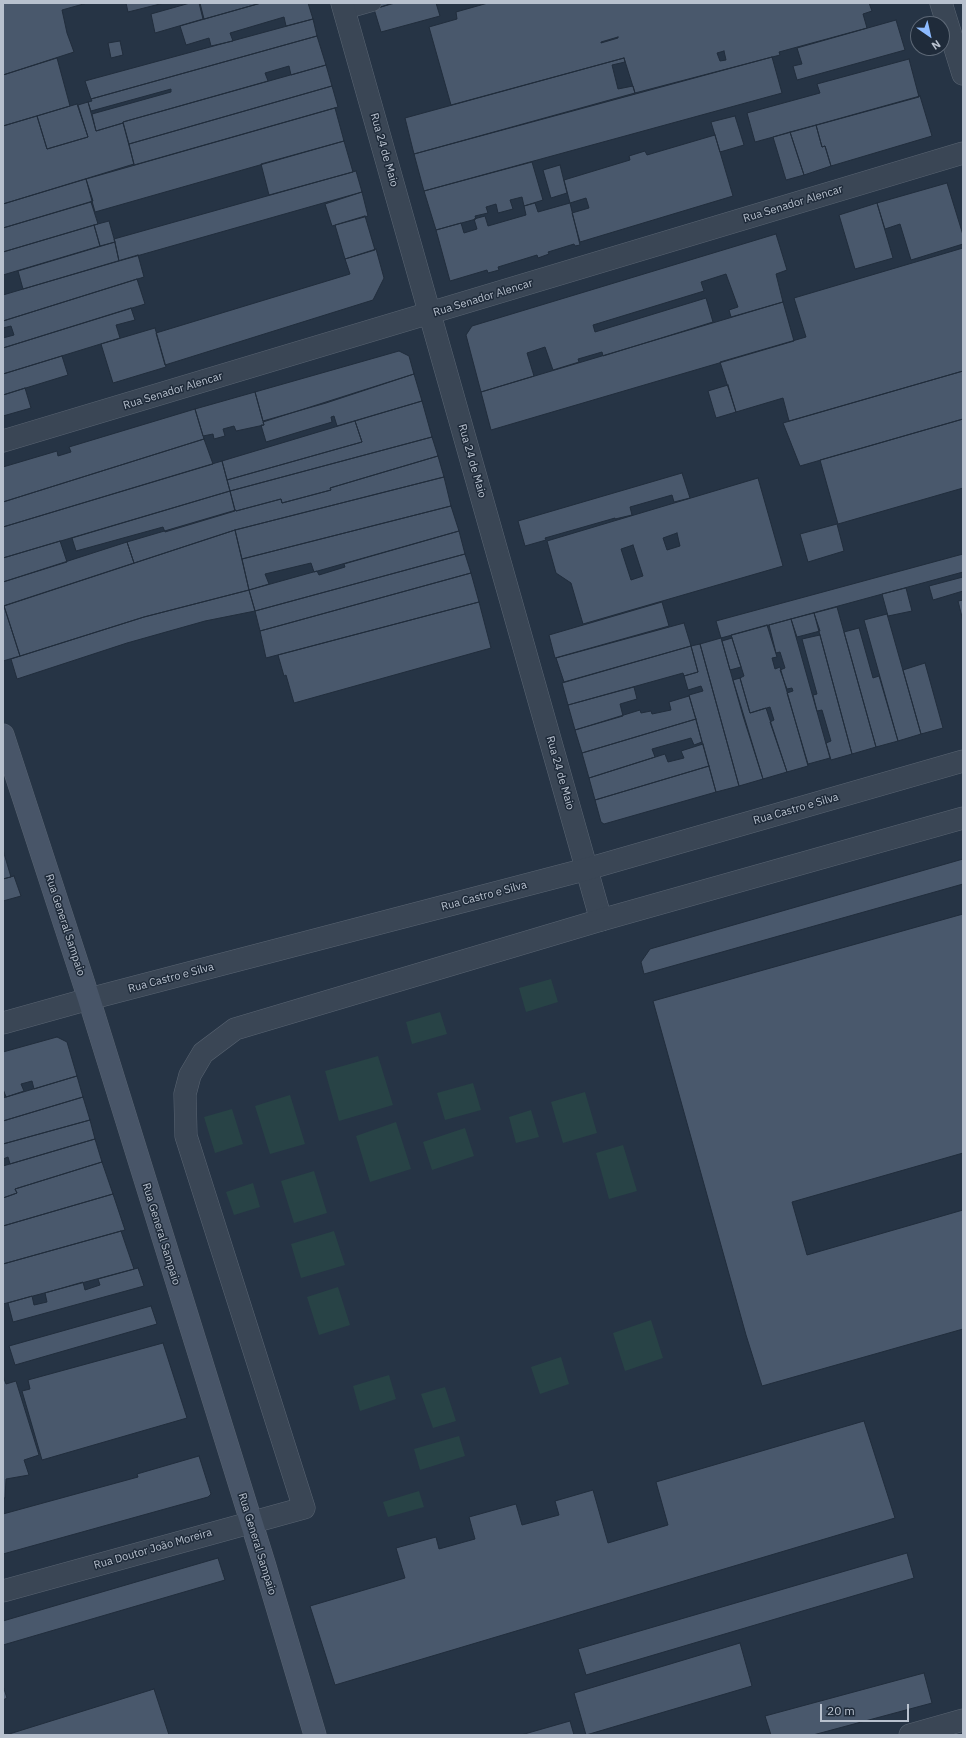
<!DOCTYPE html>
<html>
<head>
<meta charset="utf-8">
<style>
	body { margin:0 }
	#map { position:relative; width:966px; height:1738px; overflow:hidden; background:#263445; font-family:"IBM Plex Sans",sans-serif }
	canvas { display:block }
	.frame { position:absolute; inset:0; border:4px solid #b8c1ce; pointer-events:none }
	.north { position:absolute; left:910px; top:16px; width:40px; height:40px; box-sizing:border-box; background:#1f2b3a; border:1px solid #5c6775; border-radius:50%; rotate:146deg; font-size:11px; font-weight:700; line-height:16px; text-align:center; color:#b8c1ce }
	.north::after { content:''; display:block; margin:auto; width:14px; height:18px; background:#8dbbff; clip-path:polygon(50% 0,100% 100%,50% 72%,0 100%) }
	.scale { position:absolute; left:820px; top:1704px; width:89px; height:18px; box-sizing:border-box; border:2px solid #b8c1ce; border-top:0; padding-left:5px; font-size:12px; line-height:14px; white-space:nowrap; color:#b8c1ce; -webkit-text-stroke:3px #1f2b3a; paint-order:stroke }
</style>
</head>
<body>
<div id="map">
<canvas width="966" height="1738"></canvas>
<div class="frame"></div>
<div class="north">N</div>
<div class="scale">20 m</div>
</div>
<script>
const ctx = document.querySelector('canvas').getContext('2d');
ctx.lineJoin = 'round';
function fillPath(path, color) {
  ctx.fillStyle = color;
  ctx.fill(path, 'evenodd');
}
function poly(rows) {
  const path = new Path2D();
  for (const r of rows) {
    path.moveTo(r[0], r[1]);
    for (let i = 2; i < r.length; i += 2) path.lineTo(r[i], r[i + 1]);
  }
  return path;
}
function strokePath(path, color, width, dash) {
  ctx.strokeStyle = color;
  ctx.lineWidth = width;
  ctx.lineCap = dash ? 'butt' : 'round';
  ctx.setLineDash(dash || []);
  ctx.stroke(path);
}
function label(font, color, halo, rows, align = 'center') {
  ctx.font = font + ' "IBM Plex Sans",sans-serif';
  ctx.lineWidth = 3;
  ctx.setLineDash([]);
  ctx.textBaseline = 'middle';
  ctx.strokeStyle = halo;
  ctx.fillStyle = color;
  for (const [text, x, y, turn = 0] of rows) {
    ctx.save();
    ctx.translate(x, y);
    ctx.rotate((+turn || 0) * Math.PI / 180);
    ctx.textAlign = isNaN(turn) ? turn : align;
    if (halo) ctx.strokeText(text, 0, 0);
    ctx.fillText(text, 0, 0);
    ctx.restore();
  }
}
fillPath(poly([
	[551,979,558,1002,526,1012,519,988],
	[440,1012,447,1034,412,1044,406,1022],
	[378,1056,393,1105,339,1121,325,1071],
	[473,1083,481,1110,445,1120,437,1093],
	[585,1092,597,1133,563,1143,551,1102],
	[290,1095,305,1144,270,1154,255,1106],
	[232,1109,243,1144,215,1153,204,1117],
	[531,1110,539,1137,516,1143,509,1117],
	[396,1122,411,1169,370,1182,356,1136],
	[465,1128,474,1156,432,1170,423,1142],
	[623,1145,637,1191,609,1199,596,1153],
	[314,1171,327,1213,294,1223,281,1181],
	[253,1183,260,1207,234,1215,226,1192],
	[334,1231,345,1265,301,1278,291,1244],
	[338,1287,350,1325,319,1335,307,1297],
	[651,1320,663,1358,625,1371,613,1333],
	[561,1357,569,1384,540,1394,531,1367],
	[389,1375,396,1399,360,1411,353,1386],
	[445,1387,456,1421,433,1428,421,1394],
	[459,1436,465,1456,420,1470,414,1449],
	[419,1491,424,1507,388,1517,383,1502]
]), '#284346');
const building = poly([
	[3,3,87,3,62,10,67,33,74,52,3,75,3,3],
	[126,3,164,3,128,12,126,3],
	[190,3,199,3,203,19,155,33,151,14,190,3],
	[200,3,261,3,204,19,200,3],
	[261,3,308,3,313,19,286,26,284,17,230,33,233,41,211,46,209,38,186,45,180,26,261,3],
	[373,3,393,3,374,9,373,3],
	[395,3,436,3,440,16,381,32,374,9,395,3],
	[488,3,869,3,872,11,863,14,867,28,779,52,780,55,635,93,624,58,451,105,429,27,457,19,456,12,488,3],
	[618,37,618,38,601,43,601,42,618,37],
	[724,51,726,60,720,61,717,53,724,51],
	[313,19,317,36,91,99,85,81,313,19],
	[896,20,905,50,797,80,793,66,802,64,797,48,896,20],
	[317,36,326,65,291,75,289,66,265,73,268,81,123,122,123,123,96,131,92,114,171,92,171,89,91,111,88,102,92,101,91,99,317,36],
	[120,41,123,55,111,58,108,43,120,41],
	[772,57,782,93,424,191,414,154,772,57],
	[57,58,70,106,3,126,3,75,57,58],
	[624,58,625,62,612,65,618,89,633,86,635,93,414,154,405,118,624,58],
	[909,59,919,97,755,142,747,113,820,93,817,84,909,59],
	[326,65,332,86,129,144,123,122,326,65],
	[332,86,338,107,134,165,129,144,332,86],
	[920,96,932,136,831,166,825,146,822,147,816,125,920,96],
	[88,102,96,131,123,123,134,164,3,204,3,126,37,116,47,149,88,137,78,105,88,102],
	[77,104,88,137,47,149,37,116,77,104],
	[335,108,344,141,95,212,86,179,335,108],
	[735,116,744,145,720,152,711,122,735,116],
	[816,125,822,147,825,146,831,166,804,175,790,132,816,125],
	[790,132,804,175,786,180,773,137,790,132],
	[715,135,733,196,580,242,572,213,589,208,586,198,570,203,564,180,630,160,629,156,645,151,647,155,715,135],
	[344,141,353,172,269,195,261,164,344,141],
	[532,162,543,200,524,206,522,197,510,200,513,209,498,213,496,204,486,207,488,213,475,216,476,219,436,230,424,191,532,162],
	[560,165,567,193,551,198,543,170,560,165],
	[356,171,362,192,119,261,114,239,356,171],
	[86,179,93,201,3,228,3,204,86,179],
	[947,183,963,235,963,244,911,260,900,224,885,229,877,203,947,183],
	[362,192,368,216,332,226,325,204,362,192],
	[91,202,98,224,3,252,3,228,91,202],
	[535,203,538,212,570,203,580,245,575,246,574,244,548,252,549,254,538,258,537,255,498,267,499,270,488,273,487,270,450,281,436,230,461,223,464,233,477,229,474,219,485,216,488,226,526,215,524,206,535,203],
	[877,203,893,258,855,269,839,215,877,203],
	[365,216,375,250,345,259,335,225,365,216],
	[109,221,115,242,100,246,94,225,109,221],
	[94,225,100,246,3,275,3,252,94,225],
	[776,234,787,270,776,274,783,302,731,317,729,310,738,307,726,274,701,282,704,291,593,325,595,332,706,298,713,322,603,356,602,352,578,359,579,362,553,370,545,347,527,353,534,376,481,392,466,335,472,326,776,234],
	[115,242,119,261,23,289,18,271,115,242],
	[963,248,963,371,789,421,783,398,736,412,720,362,806,337,794,298,963,248],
	[376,249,384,278,373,300,165,365,156,333,350,274,345,259,376,249],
	[138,255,144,277,3,321,3,295,138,255],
	[137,279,145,304,3,348,3,338,14,335,11,326,3,328,3,321,137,279],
	[783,302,794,341,491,430,481,392,783,302],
	[131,308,135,320,116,325,120,338,3,374,3,348,131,308],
	[155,328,166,367,113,383,101,344,155,328],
	[399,351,409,356,414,374,326,403,263,421,255,392,399,351],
	[62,356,68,375,3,395,3,374,62,356],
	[963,371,963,419,800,466,783,423,963,371],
	[414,374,422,401,337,426,334,416,331,417,332,422,266,442,261,425,264,425,263,422,414,374],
	[728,385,736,412,716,418,708,391,728,385],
	[25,388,31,408,3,416,3,395,25,388],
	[255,392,264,425,236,431,234,426,223,429,225,436,214,439,213,434,203,436,195,409,255,392],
	[422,401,432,437,230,491,227,480,362,442,355,421,422,401],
	[195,409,204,439,3,502,3,467,57,451,58,456,71,452,69,447,195,409],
	[963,419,963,488,838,524,820,460,963,419],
	[355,421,362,442,227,480,222,461,355,421],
	[432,437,438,456,330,488,331,490,282,503,281,499,236,511,235,510,230,491,432,437],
	[204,439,213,464,3,527,3,502,204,439],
	[438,456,444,477,235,530,134,563,127,542,236,510,236,511,281,499,282,503,331,490,330,488,438,456],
	[222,461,230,491,3,558,3,527,222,461],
	[682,473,690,498,674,502,672,495,630,507,632,515,615,519,615,518,545,538,546,540,525,546,518,521,682,473],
	[444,477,451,506,242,559,235,530,444,477],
	[758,478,783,566,583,624,571,583,556,573,547,541,758,478],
	[677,533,680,546,667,550,663,538,677,533],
	[633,545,643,576,631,580,621,549,633,545],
	[230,491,235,511,165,532,163,527,76,551,72,538,230,491],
	[451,506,459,531,314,572,311,563,265,574,269,584,249,590,242,559,451,506],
	[837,524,844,551,808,562,800,534,837,524],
	[235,530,249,590,144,617,20,656,4,606,235,530],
	[459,531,465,554,255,611,249,590,317,571,319,575,345,567,344,564,459,531],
	[60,541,67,562,3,582,3,558,60,541],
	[127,542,134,563,3,606,3,582,127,542],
	[465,554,471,573,260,631,255,611,465,554],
	[963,554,963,572,721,638,716,621,963,554],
	[471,573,479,602,266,658,260,631,471,573],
	[963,577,963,591,933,600,929,586,963,577],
	[906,588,912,611,888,616,882,594,906,588],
	[249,590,255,611,205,621,127,643,17,679,11,659,144,617,249,590],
	[963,600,963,621,958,601,963,600],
	[479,602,491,648,294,703,286,675,284,676,278,655,479,602],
	[662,602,669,626,555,658,549,635,662,602],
	[3,606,4,606,20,656,3,661,3,606],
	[837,607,876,747,852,754,814,613,837,607],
	[814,613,820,631,797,637,791,619,814,613],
	[887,614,921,734,898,741,864,620,887,614],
	[791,619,830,758,808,764,787,693,793,691,792,688,787,689,780,670,785,668,780,652,776,653,769,625,791,619],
	[684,623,691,646,564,682,556,658,684,623],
	[767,625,777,657,772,658,775,669,780,667,808,766,787,772,770,722,774,720,770,707,750,713,740,678,744,676,731,635,767,625],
	[859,628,873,678,879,676,898,741,876,747,844,632,859,628],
	[820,635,852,754,831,760,826,743,831,741,822,710,817,711,813,695,817,694,802,639,820,635],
	[721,638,743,716,763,779,739,786,700,644,721,638],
	[732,638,741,667,730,670,722,641,732,638],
	[700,644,739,786,716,792,689,695,703,691,701,686,688,690,684,676,698,672,691,646,700,644],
	[691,646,698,672,684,676,683,673,568,705,562,683,691,646],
	[925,663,943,728,921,734,903,670,925,663],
	[740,678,750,713,766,708,787,772,763,779,733,680,740,678],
	[634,687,637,699,620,704,623,716,575,730,568,705,634,687],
	[689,696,696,719,582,753,575,730,640,710,641,713,651,711,652,714,671,710,669,702,689,696],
	[696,719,702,742,694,745,691,738,652,749,655,757,589,778,582,753,696,719],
	[703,744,709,766,595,800,589,778,665,754,668,762,684,758,681,751,703,744],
	[709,766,716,792,604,824,601,822,595,800,709,766],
	[3,850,11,877,3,879,3,850],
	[963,859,963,884,644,974,641,962,650,949,963,859],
	[14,876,21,896,3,901,3,879,14,876],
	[963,914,963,1153,792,1202,807,1255,963,1210,963,1329,762,1386,746,1335,653,1001,963,914],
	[57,1037,67,1042,77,1076,34,1089,32,1081,21,1084,24,1091,6,1097,3,1089,3,1052,57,1037],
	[77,1076,83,1097,3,1121,3,1098,77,1076],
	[83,1097,90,1120,3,1144,3,1121,83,1097],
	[90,1120,95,1139,10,1164,8,1157,3,1159,3,1144,90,1120],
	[95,1139,102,1162,15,1189,17,1193,3,1198,3,1166,95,1139],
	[102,1162,113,1194,3,1226,3,1198,17,1193,15,1189,102,1162],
	[113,1194,125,1230,3,1264,3,1226,113,1194],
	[121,1231,134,1269,3,1304,3,1264,121,1231],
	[138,1268,144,1286,13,1322,8,1303,32,1296,34,1305,47,1302,45,1293,83,1282,85,1290,100,1285,98,1279,138,1268],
	[151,1306,157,1324,15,1365,9,1346,151,1306],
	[163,1343,187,1418,42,1460,22,1391,30,1389,28,1380,163,1343],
	[3,1376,6,1384,16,1381,39,1455,24,1460,29,1475,6,1479,5,1498,3,1498,3,1376],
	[864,1421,895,1518,335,1685,310,1606,405,1578,396,1548,436,1537,439,1549,475,1539,469,1517,516,1504,522,1525,559,1515,555,1501,593,1490,608,1543,668,1525,656,1482,864,1421],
	[199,1456,211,1494,208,1497,3,1554,3,1514,138,1477,137,1474,199,1456],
	[907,1553,914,1578,586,1675,578,1649,907,1553],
	[218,1558,225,1580,3,1645,3,1621,218,1558],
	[740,1643,752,1686,586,1735,574,1693,740,1643],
	[924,1673,932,1703,813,1735,771,1735,765,1716,924,1673],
	[3,1686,7,1698,3,1700,3,1686],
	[154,1689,169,1735,6,1735,154,1689],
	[570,1721,574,1735,521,1735,570,1721]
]);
fillPath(building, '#49586c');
strokePath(building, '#212d3c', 1);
const service = poly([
	[345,11,373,3]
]);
const minor = poly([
	[342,3,601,920],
	[3,441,963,153],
	[910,1735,963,1720]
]);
const tertiary = poly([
	[941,3,963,74],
	[3,1023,89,999,587,869,963,761],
	[3,1591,304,1508,186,1136,185,1094,190,1075,203,1053,235,1029,601,920,963,818]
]);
const secondary = poly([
	[3,735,89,999,264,1563,315,1735]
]);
strokePath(service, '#596472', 17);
strokePath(minor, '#596472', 23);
strokePath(tertiary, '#596472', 23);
strokePath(secondary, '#596472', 23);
strokePath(service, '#3a4655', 16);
strokePath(minor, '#3a4655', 22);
strokePath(tertiary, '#3a4655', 22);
strokePath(secondary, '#485568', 22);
label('11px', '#b8c1ce', '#1f2b3a', [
	["Rua 24 de Maio",384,150,74],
	["Rua Senador Alencar",793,204,-17],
	["Rua Senador Alencar",483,298,-17],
	["Rua Senador Alencar",173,391,-17],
	["Rua 24 de Maio",472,461,74],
	["Rua 24 de Maio",560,773,74],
	["Rua Castro e Silva",796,809,-16],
	["Rua Castro e Silva",484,896,-15],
	["Rua General Sampaio",65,925,72],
	["Rua Castro e Silva",171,978,-15],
	["Rua General Sampaio",161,1234,73],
	["Rua General Sampaio",257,1544,73],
	["Rua Doutor João Moreira",153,1549,-16]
]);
</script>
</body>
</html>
